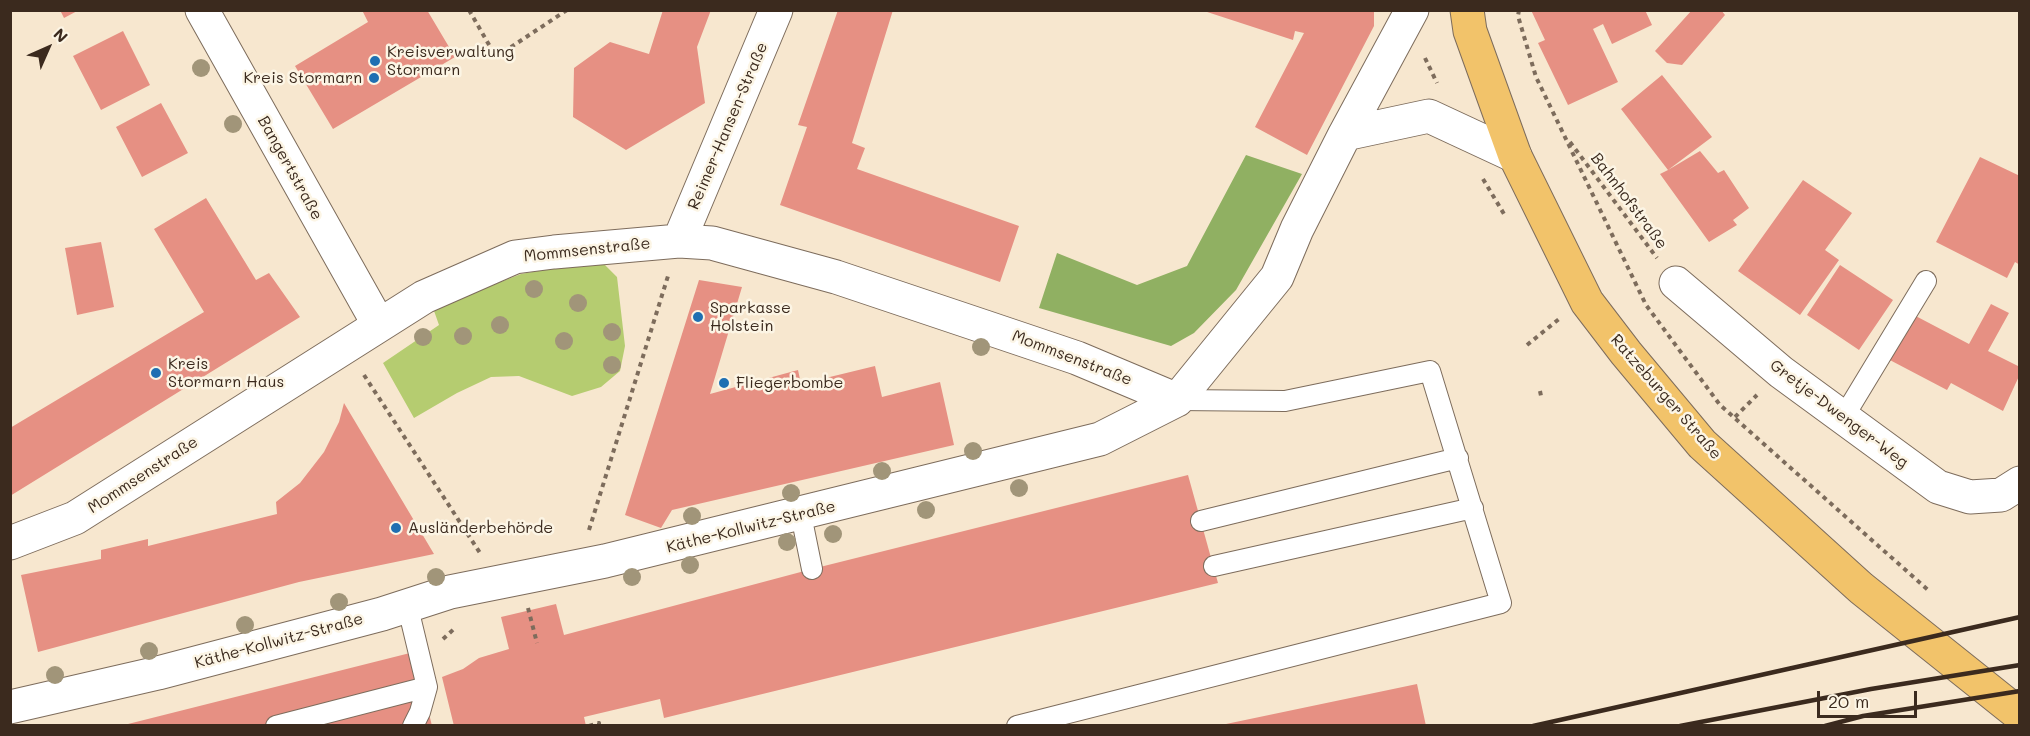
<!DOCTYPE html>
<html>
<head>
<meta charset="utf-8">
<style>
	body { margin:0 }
	#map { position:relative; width:2030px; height:736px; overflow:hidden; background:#f7e7cf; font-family:Mali,sans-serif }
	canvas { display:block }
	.frame { position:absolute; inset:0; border:12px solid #3b2a1e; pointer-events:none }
	.north { position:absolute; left:18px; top:18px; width:60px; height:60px; -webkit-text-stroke:4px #fcf5e5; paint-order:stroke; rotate:45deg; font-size:16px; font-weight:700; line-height:24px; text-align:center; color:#3b2a1e }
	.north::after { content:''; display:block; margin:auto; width:21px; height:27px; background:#3b2a1e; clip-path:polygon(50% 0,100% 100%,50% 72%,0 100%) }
	.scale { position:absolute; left:1817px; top:691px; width:100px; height:27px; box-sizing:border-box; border:3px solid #3b2a1e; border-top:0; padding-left:8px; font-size:18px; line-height:21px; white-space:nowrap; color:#3b2a1e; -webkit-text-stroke:4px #fcf5e5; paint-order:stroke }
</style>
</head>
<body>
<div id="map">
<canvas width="2030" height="736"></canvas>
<div class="frame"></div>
<div class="north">N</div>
<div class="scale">20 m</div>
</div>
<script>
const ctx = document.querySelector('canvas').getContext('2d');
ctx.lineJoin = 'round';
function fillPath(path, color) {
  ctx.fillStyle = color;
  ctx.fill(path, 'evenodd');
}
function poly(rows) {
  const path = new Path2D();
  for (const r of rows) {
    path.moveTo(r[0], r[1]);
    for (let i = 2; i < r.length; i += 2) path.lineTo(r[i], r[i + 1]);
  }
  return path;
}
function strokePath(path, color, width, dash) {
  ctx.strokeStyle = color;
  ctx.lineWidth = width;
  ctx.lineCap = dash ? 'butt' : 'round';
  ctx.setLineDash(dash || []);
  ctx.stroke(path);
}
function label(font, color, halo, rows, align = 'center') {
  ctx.font = font + ' Mali,sans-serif';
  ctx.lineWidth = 5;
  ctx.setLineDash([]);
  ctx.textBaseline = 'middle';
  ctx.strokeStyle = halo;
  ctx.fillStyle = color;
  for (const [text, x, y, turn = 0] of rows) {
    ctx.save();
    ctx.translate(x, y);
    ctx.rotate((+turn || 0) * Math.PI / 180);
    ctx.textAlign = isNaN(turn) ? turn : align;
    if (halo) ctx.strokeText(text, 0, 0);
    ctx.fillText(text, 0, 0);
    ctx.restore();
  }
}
fillPath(poly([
	[577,264,604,264,617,277,625,346,620,371,601,387,572,396,519,376,491,377,457,393,414,418,383,363,439,325,433,308,521,274]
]), '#b5cc70');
fillPath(poly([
	[1246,155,1302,174,1236,290,1194,333,1171,346,1039,308,1057,253,1137,285,1187,266]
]), '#90b062');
fillPath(poly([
	[60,10,79,10,64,18],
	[362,10,427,10,455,57,333,129,295,66,368,22],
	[663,10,711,10,697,47,705,103,626,150,573,117,574,68,610,42,649,54],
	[838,10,893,10,852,143,865,148,857,169,1019,226,1000,282,780,205,807,127,798,125],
	[1201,10,1374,10,1374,26,1307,155,1255,127,1304,33,1295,31,1293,40],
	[1531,10,1645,10,1652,25,1612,44,1603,24,1593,29,1618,82,1568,105,1538,43,1545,40],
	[1692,10,1721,10,1725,15,1682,65,1667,63,1655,51],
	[123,31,150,85,101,110,73,56],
	[1662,75,1712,137,1668,170,1700,151,1718,173,1724,170,1749,208,1733,220,1737,225,1709,242,1660,174,1668,170,1621,109],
	[161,103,188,153,142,177,116,127],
	[1980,157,2020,176,2020,265,2015,262,2007,278,1936,242],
	[1803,180,1852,213,1825,250,1839,260,1800,315,1738,271],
	[206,198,256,280,269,273,300,317,10,496,10,428,204,312,154,229],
	[101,242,114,307,77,315,65,248],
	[1840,265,1893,300,1859,350,1807,315],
	[699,280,742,287,710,394,798,370,801,384,875,366,882,397,940,382,954,445,672,510,661,528,625,515],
	[1991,304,2009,313,1988,351,2020,367,2020,374,2003,411,1951,383,1947,390,1886,358,1910,313,1969,344],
	[344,403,434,554,299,582,38,652,21,575,101,559,101,550,148,539,148,546,277,514,276,502,300,483,324,452,339,422],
	[1188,475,1218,583,664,718,660,699,584,717,586,726,454,726,442,677,463,669,479,658,509,649,501,617,556,604,564,635,812,569],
	[414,652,432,726,124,726,124,725],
	[1417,684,1426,726,1227,726,1226,724]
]), '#e69083');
const lane = poly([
	[1843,418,1926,281],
	[801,515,812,569],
	[1201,521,1458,458],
	[1214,566,1473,508],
	[408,608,427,687,420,712,413,726],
	[276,726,427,687],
	[1017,726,1501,603,1430,371,1285,401,1177,400]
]);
const street = poly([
	[202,10,379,325],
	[1345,134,1429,116,1515,156],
	[679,241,776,10],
	[1676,283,1781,372,1938,487,1970,497,2001,495,2020,483],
	[10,543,75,518,424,297,515,257,554,252,679,241,712,243,836,277,988,328,1077,358,1177,400],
	[10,707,158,673,382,614,450,592,605,561,1100,439,1177,400,1277,277,1297,229,1345,134,1412,10]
]);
const primary = poly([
	[1467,10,1470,31,1515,156,1587,302,1626,353,1702,444,1861,588,2020,715]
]);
strokePath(lane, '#7d6c5c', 22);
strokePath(street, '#7d6c5c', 35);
strokePath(primary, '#7d6c5c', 35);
strokePath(poly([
	[469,10,496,57,567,10],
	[1519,10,1518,16,1536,77,1646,305,1720,405,1928,590],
	[1425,58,1437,83],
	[1570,142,1657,258],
	[1483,179,1504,214],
	[1527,345,1559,319],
	[364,375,480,553],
	[1540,391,1541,396],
	[1735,417,1757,395],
	[589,530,668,276],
	[528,608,537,643],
	[443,639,455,628],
	[589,726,599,723,599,726]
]), '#7d6c5c', 4, [4.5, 4.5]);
strokePath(lane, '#fff', 20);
strokePath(street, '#fff', 33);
strokePath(primary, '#f2c36a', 33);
strokePath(poly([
	[1533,726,2020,617],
	[1680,726,1871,689,2020,665],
	[1825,726,1863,716,2020,691]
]), '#3b2a1e', 4.5);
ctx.fillStyle = '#a19579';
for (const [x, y] of [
	[201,68],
	[233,124],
	[534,289],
	[578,303],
	[500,325],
	[612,332],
	[463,336],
	[423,337],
	[564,341],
	[981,347],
	[612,365],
	[973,451],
	[882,471],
	[1019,488],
	[791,493],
	[926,510],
	[692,516],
	[833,534],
	[787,542],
	[690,565],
	[436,577],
	[632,577],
	[339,602],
	[245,625],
	[149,651],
	[55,675]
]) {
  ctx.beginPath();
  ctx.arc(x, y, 9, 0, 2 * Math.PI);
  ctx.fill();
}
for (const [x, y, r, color] of [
	[375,61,6,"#1f6fb2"],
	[374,78,6,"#1f6fb2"],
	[698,317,6,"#1f6fb2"],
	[156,373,6,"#1f6fb2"],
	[724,383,6,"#1f6fb2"],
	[396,528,6,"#1f6fb2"]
]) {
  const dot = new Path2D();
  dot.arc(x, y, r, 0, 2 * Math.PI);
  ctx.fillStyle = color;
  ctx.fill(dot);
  strokePath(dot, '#fcf5e5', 2);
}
label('16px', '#3b2a1e', '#fcf5e5', [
	["Kreisverwaltung",387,52],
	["Stormarn",387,70],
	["Kreis Stormarn",362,78,"right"],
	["Sparkasse",710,308],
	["Holstein",710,326],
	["Kreis",168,364],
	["Stormarn Haus",168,382],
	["Fliegerbombe",736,383],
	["Ausländerbehörde",408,528]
], 'left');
label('16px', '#3b2a1e', '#fcf5e5', [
	["Reimer-Hansen-Straße",728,126,-67],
	["Bangertstraße",290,168,61],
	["Bahnhofstraße",1629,201,53],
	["Mommsenstraße",587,250,-6],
	["Mommsenstraße",1072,358,21],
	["Ratzeburger Straße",1666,397,49],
	["Gretje-Dwenger-Weg",1839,414,37],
	["Mommsenstraße",143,475,-33],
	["Käthe-Kollwitz-Straße",751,527,-14],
	["Käthe-Kollwitz-Straße",279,641,-15]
]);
</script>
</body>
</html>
